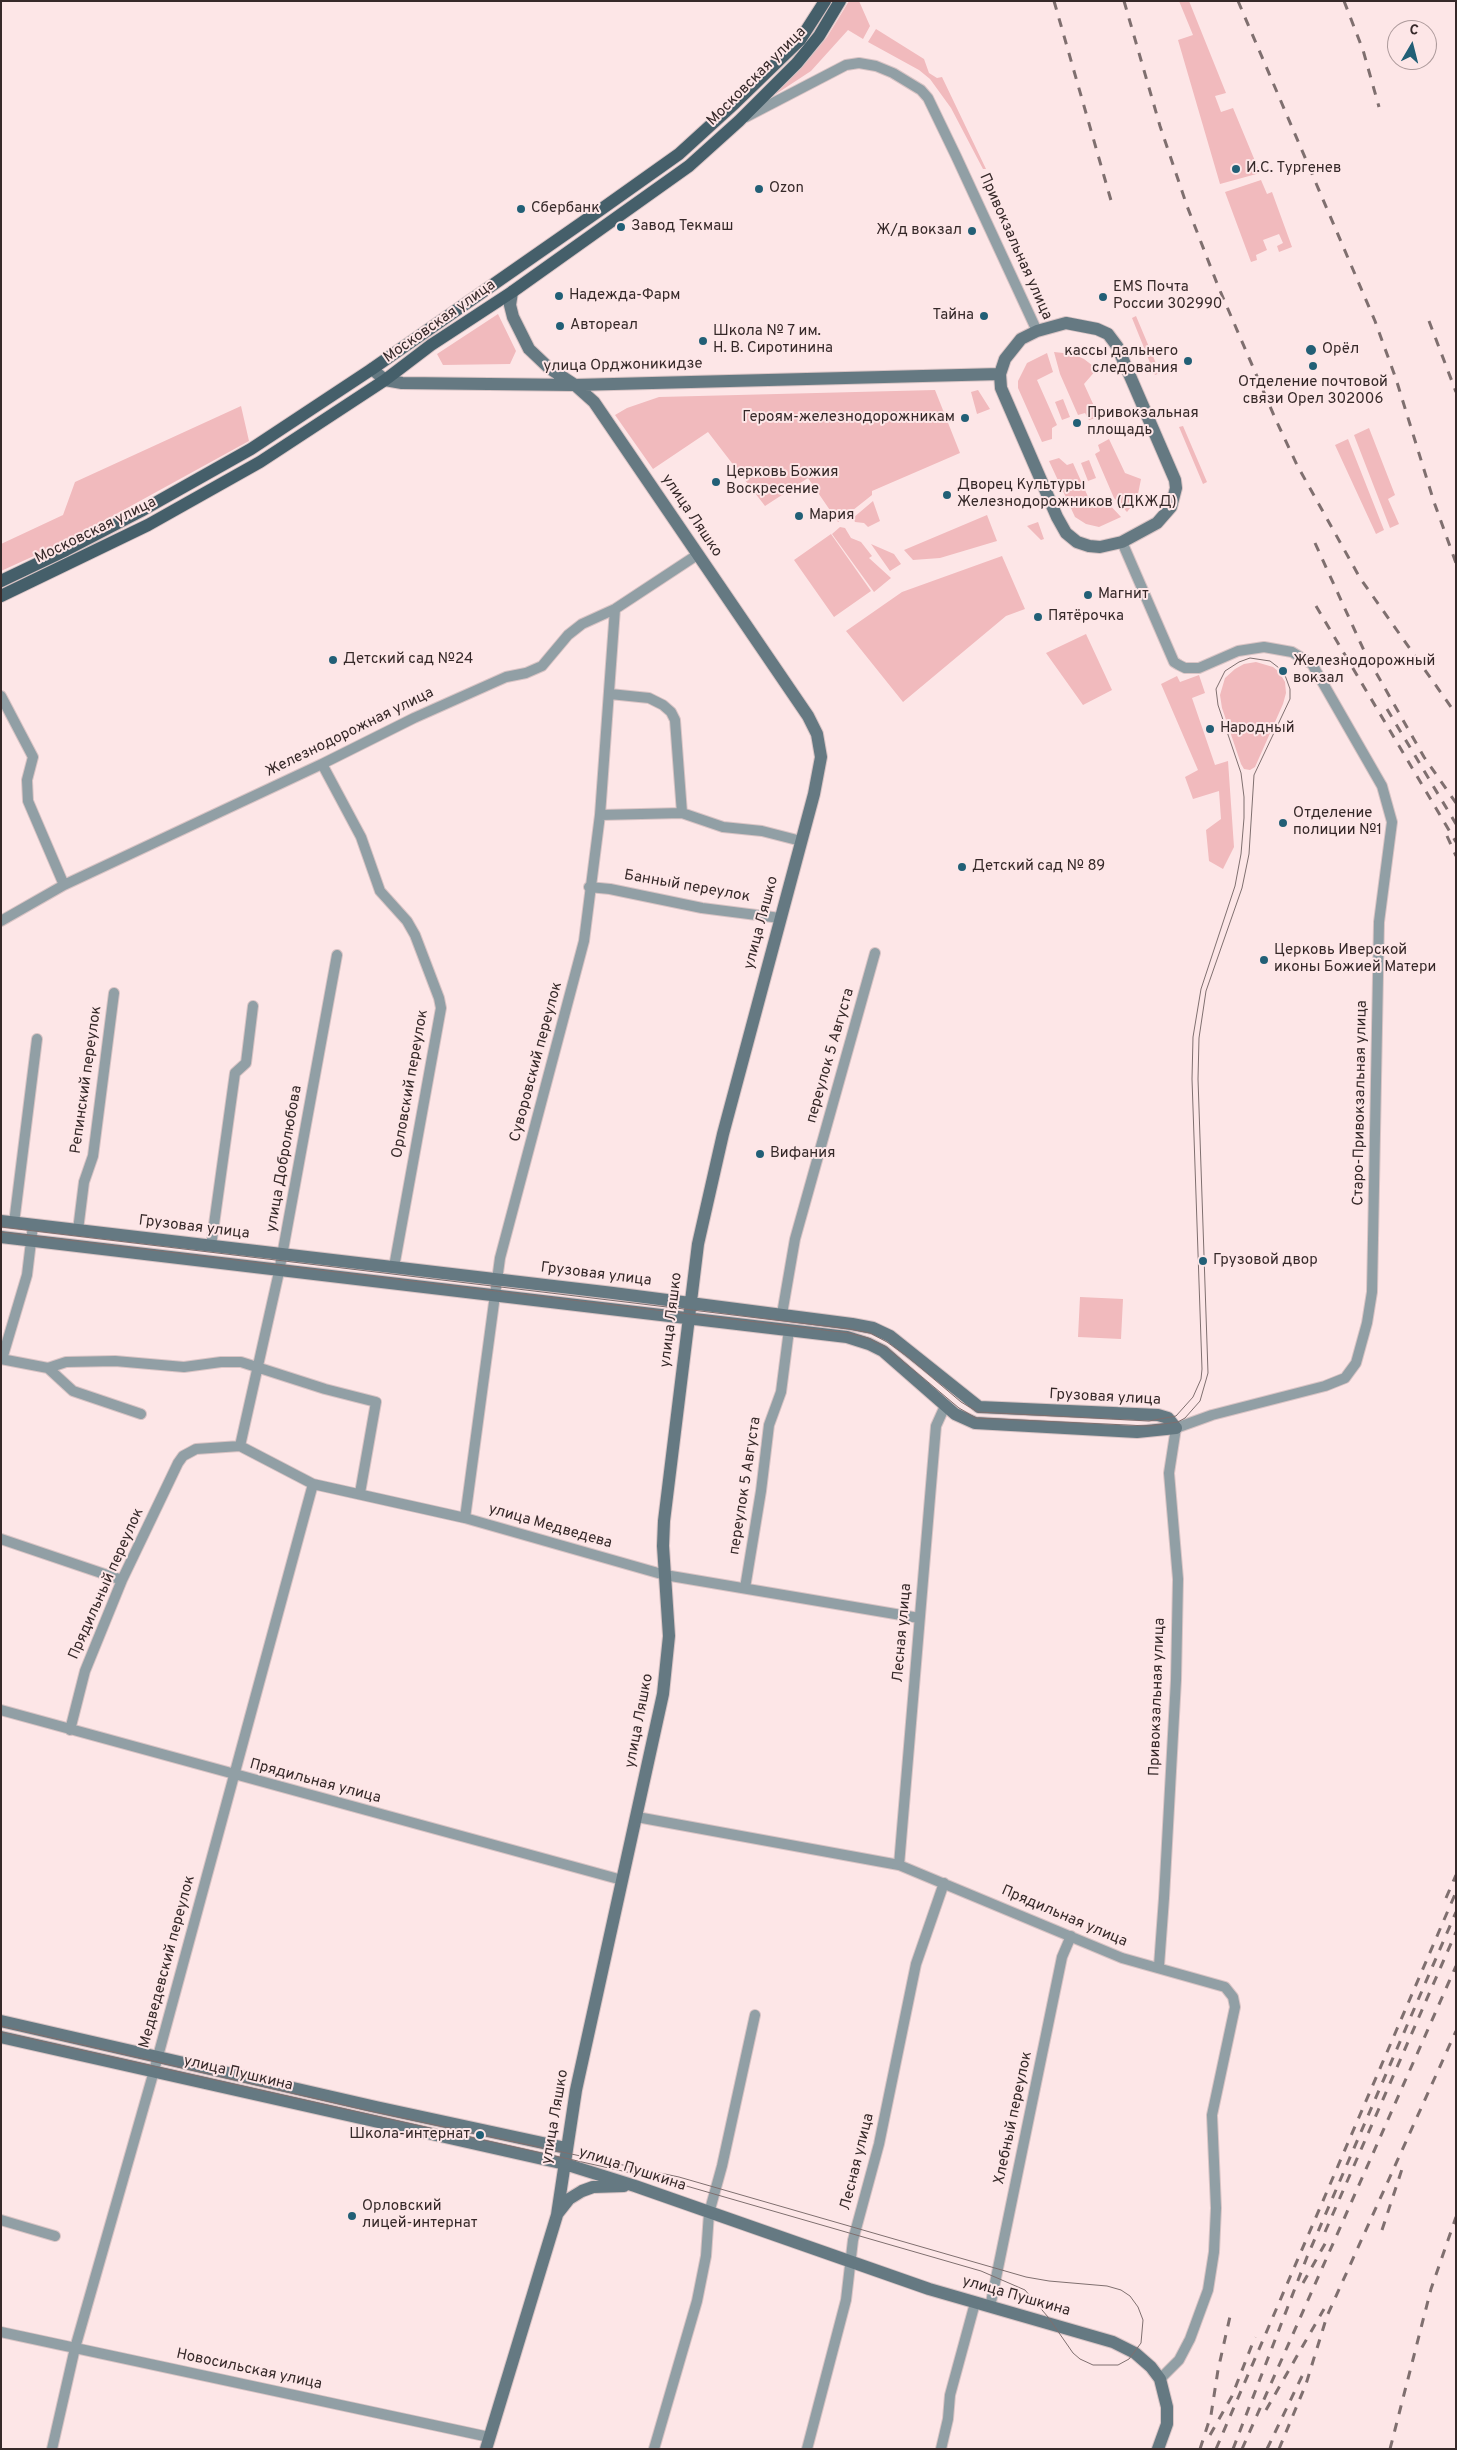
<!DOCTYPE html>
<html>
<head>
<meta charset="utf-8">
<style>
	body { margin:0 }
	#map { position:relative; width:1457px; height:2450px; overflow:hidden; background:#fde6e7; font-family:Overpass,sans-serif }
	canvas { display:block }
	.frame { position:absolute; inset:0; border:2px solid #362929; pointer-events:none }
	.north { position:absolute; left:1387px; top:20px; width:50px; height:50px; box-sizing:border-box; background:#fde6e7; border:1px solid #ad9a9b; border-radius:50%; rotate:8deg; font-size:14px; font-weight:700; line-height:20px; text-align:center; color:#362929 }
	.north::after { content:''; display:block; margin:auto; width:18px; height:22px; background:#225f76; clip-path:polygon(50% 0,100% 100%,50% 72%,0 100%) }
</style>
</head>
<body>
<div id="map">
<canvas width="1457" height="2450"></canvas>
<div class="frame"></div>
<div class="north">С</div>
</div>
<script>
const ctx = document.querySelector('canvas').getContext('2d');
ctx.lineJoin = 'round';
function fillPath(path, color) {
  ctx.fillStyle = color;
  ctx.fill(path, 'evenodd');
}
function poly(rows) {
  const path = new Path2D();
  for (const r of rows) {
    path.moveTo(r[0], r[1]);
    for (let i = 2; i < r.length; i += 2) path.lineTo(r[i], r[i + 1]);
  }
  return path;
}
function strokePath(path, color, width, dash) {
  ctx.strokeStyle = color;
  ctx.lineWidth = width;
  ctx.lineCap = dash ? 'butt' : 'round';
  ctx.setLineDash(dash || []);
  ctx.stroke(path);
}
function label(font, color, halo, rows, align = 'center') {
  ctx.font = font + ' Overpass,sans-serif';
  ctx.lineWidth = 4;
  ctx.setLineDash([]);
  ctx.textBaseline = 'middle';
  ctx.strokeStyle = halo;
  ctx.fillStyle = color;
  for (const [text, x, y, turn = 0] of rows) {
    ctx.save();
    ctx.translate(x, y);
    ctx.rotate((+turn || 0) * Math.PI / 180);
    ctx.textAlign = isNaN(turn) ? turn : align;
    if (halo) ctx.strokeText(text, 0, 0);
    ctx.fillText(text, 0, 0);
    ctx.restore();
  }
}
fillPath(poly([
	[849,1,859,1,870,26,863,39,848,30,811,71,776,94,774,91,804,64,827,37],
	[1179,1,1189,1,1226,93,1215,96,1221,112,1233,108,1260,173,1220,184,1178,40,1193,35],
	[876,29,924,59,929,73,937,78,942,77,986,169,983,169,951,108,930,79,919,70,868,42],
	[1261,180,1267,194,1272,192,1292,247,1279,252,1277,246,1283,243,1279,234,1263,240,1267,250,1256,255,1257,260,1251,262,1225,192],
	[498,314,516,351,510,364,443,365,437,354],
	[1136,316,1160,373,1155,375,1132,318],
	[1054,352,1073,354,1084,359,1097,369,1084,384,1099,417,1089,420,1085,413,1078,415,1060,374],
	[1047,353,1053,372,1037,380,1057,425,1052,428,1052,439,1042,442,1018,388,1018,381,1027,363],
	[935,390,960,453,872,491,872,495,838,522,808,478,765,506,708,432,653,469,615,415,627,408,659,397],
	[978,390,990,409,977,414,971,392],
	[1063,399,1070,417,1062,420,1055,402],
	[241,406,249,441,69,540,1,571,1,544,63,515,75,482],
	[1183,426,1207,482,1203,484,1179,427],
	[1369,428,1395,495,1388,499,1399,524,1390,528,1354,435],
	[1109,439,1125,473,1141,479,1137,499,1127,512,1114,498,1095,454,1100,451,1098,445],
	[1348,439,1384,530,1376,534,1335,445],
	[1059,458,1067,465,1073,463,1093,508,1108,503,1121,517,1099,527,1086,524,1075,517,1049,461],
	[1089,460,1096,478,1088,481,1081,463],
	[873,501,880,521,868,527,864,523,855,522,853,518],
	[987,515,997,541,940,558,913,560,904,550],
	[1038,522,1044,539,1041,540,1027,526],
	[840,527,845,528,851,538,861,542,872,556,869,558,891,578,874,592,832,534],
	[831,534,871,591,834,617,794,560],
	[871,544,894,554,901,564,890,571],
	[1002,556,1025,609,1006,616,903,702,846,631,902,592],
	[1086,634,1112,690,1083,705,1046,653],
	[1256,662,1273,667,1279,672,1285,682,1286,693,1283,704,1255,767,1250,770,1244,769,1241,764,1222,708,1220,695,1225,678,1235,669,1244,664],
	[1199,675,1205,693,1192,698,1215,765,1228,761,1234,847,1223,869,1209,861,1206,830,1221,819,1219,791,1193,799,1185,777,1198,770,1161,684,1177,676,1180,682],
	[1080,1297,1123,1299,1121,1339,1078,1337]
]), '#f1babd');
const street = poly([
	[746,117,846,65,859,63,876,66,893,73,921,90,928,98,956,156,1037,331],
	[1122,542,1174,662,1179,665,1185,668,1199,668,1238,651,1264,647,1292,652,1312,664,1382,786,1392,822,1379,922,1372,1292,1367,1323,1356,1363,1345,1378,1325,1386,1212,1415,1176,1428,1169,1473,1178,1579,1176,1680,1164,1898,1159,1966],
	[610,694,649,698,663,705,671,712,675,720,682,813],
	[1,696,33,757,27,780,28,801,64,885],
	[322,764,361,837,380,891,407,921,415,935,439,998,441,1008,394,1267],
	[600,815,682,813,723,827,762,831,801,841],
	[589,887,610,889,702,908,780,918],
	[1,921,64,885,322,764,414,718,506,677,526,673,542,666,568,635,582,624,615,609,697,555],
	[14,1223,37,1039],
	[78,1230,84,1182,93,1156,114,993],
	[211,1246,235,1073,246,1063,253,1006],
	[782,1314,795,1239,875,953],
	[1,1359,48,1368,73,1391,141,1414],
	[2,1359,27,1275,33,1225],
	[48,1368,66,1362,115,1361,184,1367,221,1362,241,1362,325,1389,376,1402,360,1493],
	[240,1446,279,1272,337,955],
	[465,1518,500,1258,584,941,600,815,615,609],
	[1,1539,122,1580],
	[745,1588,761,1491,769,1425,781,1392,789,1330],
	[1,1710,622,1880],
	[70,1730,85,1671,122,1580,178,1463,183,1456,196,1449,240,1446,313,1484,465,1518,665,1575,919,1618],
	[637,1817,899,1865,1122,1958,1225,1987,1233,1997,1235,2007,1212,2115,1216,2208,1214,2252,1208,2290,1190,2339,1179,2360,1160,2379],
	[899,1865,936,1426,945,1406],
	[1,2220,55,2236],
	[990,2307,1062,1957,1071,1936],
	[1,2332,489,2437],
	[52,2449,75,2348,154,2071,313,1484],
	[654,2449,697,2301,706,2256,709,2213,722,2166,755,2015],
	[807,2449,846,2300,853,2240,879,2144,916,1964,944,1883],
	[941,2449,948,2419,950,2395,975,2303]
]);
const secondary = poly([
	[1066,323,1097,329,1108,334,1117,346,1175,480,1176,488,1171,507,1157,523,1122,542,1100,547,1089,546,1077,542,1066,533,1057,517,1001,388,1000,374,1005,359,1021,339,1037,331,1066,323],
	[372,369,385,380,402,383,575,385,1000,374],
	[1,1221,613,1293,852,1324,873,1328,890,1336,979,1407,1158,1415,1168,1418,1176,1428],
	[1,1237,847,1337,869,1344,883,1351,955,1414,975,1423,1137,1432,1176,1428],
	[1,2021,376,2107,566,2148],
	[1,2037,565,2164,635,2186,929,2289,1113,2342,1135,2353,1151,2367,1160,2379,1167,2407,1167,2424,1158,2449],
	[558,2213,569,2199,582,2191,593,2187,624,2186],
	[486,2449,557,2215,576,2090,663,1694,669,1636,663,1546,664,1521,698,1244,723,1134,814,794,821,757,817,734,808,716,594,402,575,385,549,368,529,349,513,317,510,305,512,292]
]);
const primary = poly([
	[1,581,66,550,141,511,251,449,372,369,603,208,679,154,735,103,800,40,825,1],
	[1,596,148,525,260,462,385,380,431,345,512,292,689,166,739,121,797,63,819,36,840,1]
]);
strokePath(street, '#d9c4c5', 12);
strokePath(secondary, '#d9c4c5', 14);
strokePath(primary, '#d9c4c5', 14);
strokePath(street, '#919fa5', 10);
strokePath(secondary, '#657982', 12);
strokePath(primary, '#455f6a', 12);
strokePath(poly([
	[1,1227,850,1329,870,1333,887,1342,908,1357,961,1402,978,1412,1149,1421,1176,1416,1193,1397,1201,1379,1202,1369,1192,1079,1193,1037,1201,989,1235,886,1241,854,1244,818,1244,797,1241,773,1218,705,1216,689,1225,671,1239,662,1250,658,1270,661,1283,671,1286,678,1290,689,1290,699,1254,775,1249,854,1242,888,1206,991,1199,1038,1198,1079,1208,1373,1200,1401,1185,1418,1178,1422,1148,1426,976,1418,959,1408,886,1347,868,1338,849,1333,1,1232],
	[1,2026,365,2110,679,2177,1026,2277,1049,2281,1107,2286,1121,2290,1130,2296,1138,2307,1143,2320,1141,2343,1129,2359,1118,2365,1093,2365,1080,2359,1073,2353,1048,2317,1025,2290,981,2271,676,2183,1,2032]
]), '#7f6f6f', 1);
strokePath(poly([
	[1054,1,1112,204],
	[1124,1,1160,126,1187,206,1218,286,1275,418,1297,465,1360,578,1456,714],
	[1238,1,1375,321,1396,379,1434,502,1456,563],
	[1344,1,1363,50,1379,107],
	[1429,321,1456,392],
	[1315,543,1366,655,1424,757,1456,803],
	[1316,606,1456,842],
	[1387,709,1456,824],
	[1447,836,1456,856],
	[1446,1898,1456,1875],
	[1382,2230,1403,2166],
	[1325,2232,1456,1932],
	[1303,2283,1326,2242],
	[1266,2410,1324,2309],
	[1210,2435,1232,2396,1255,2337],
	[1200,2449,1211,2415,1218,2370,1231,2312],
	[1216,2449,1456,1892],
	[1233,2449,1307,2257,1456,1912],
	[1242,2449,1456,1966],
	[1267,2449,1304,2372],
	[1279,2449,1306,2384,1327,2316,1456,2031],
	[1390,2449,1431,2289,1456,2217]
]), '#7f6f6f', 3, [9, 9]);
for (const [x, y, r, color] of [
	[1236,169,5,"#225f76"],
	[759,189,5,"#225f76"],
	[521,209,5,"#225f76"],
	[621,227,5,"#225f76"],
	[972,231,5,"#225f76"],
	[559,296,5,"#225f76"],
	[1103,297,5,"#225f76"],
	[984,316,5,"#225f76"],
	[560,326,5,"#225f76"],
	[703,341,5,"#225f76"],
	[1311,350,6,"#225f76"],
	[1188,361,5,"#225f76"],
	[1313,366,5,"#225f76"],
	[965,418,5,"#225f76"],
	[1077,423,5,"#225f76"],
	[716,482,5,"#225f76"],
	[947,495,5,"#225f76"],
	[799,516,5,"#225f76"],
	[1088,595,5,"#225f76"],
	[1038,617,5,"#225f76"],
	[333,660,5,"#225f76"],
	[1283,671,5,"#225f76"],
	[1210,729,5,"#225f76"],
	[1283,823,5,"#225f76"],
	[962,867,5,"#225f76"],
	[1264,960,5,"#225f76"],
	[760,1154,5,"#225f76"],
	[1203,1261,5,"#225f76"],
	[480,2135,5,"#225f76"],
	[352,2216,5,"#225f76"]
]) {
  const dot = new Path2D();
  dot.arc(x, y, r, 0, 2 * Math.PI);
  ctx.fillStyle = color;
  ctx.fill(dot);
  strokePath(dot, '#fde6e7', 2);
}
label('15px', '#362929', '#fde6e7', [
	["Московская улица",757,77,-45],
	["Привокзальная улица",1015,247,66],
	["Московская улица",440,322,-35],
	["улица Орджоникидзе",623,366,-1],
	["улица Ляшко",691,516,56],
	["Московская улица",96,531,-26],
	["Железнодорожная улица",350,733,-26],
	["Банный переулок",687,887,10],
	["улица Ляшко",762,923,-75],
	["переулок 5 Августа",831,1056,-74],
	["Суворовский переулок",537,1062,-75],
	["Репинский переулок",87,1080,-82],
	["Орловский переулок",411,1084,-80],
	["Старо-Привокзальная улица",1361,1103,-89],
	["улица Добролюбова",285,1159,-80],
	["Грузовая улица",194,1228,7],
	["Грузовая улица",596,1275,7],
	["улица Ляшко",672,1320,-83],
	["Грузовая улица",1105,1398,3],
	["переулок 5 Августа",746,1486,-81],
	["улица Медведева",550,1527,16],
	["Прядильный переулок",107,1584,-66],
	["Лесная улица",903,1633,-85],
	["Привокзальная улица",1158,1697,-88],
	["улица Ляшко",640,1721,-79],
	["Прядильная улица",315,1782,15],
	["Прядильная улица",1064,1917,23],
	["Медведевский переулок",168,1962,-75],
	["улица Пушкина",238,2074,13],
	["улица Ляшко",556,2117,-80],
	["Хлебный переулок",1014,2118,-78],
	["Лесная улица",858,2162,-76],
	["улица Пушкина",632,2170,18],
	["улица Пушкина",1016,2297,16],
	["Новосильская улица",249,2370,12]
]);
label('15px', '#362929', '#fde6e7', [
	["И.С. Тургенев",1246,169],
	["Ozon",769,189],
	["Сбербанк",531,209],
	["Завод Текмаш",631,227],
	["Ж/д вокзал",962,231,"right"],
	["EMS Почта",1113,288],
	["России 302990",1113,305],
	["Надежда-Фарм",569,296],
	["Тайна",974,316,"right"],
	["Автореал",570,326],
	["Школа № 7 им.",713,332],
	["Н. В. Сиротинина",713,349],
	["Орёл",1322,350],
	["кассы дальнего",1178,352,"right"],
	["следования",1178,369,"right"],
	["Отделение почтовой",1313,383,"center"],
	["связи Орел 302006",1313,400,"center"],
	["Привокзальная",1087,414],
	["площадь",1087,431],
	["Героям-железнодорожникам",955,418,"right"],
	["Церковь Божия",726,473],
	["Воскресение",726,490],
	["Дворец Культуры",957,486],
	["Железнодорожников (ДКЖД)",957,503],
	["Мария",809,516],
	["Магнит",1098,595],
	["Пятёрочка",1048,617],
	["Детский сад №24",343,660],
	["Железнодорожный",1293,662],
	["вокзал",1293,679],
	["Народный",1220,729],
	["Отделение",1293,814],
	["полиции №1",1293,831],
	["Детский сад № 89",972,867],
	["Церковь Иверской",1274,951],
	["иконы Божией Матери",1274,968],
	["Вифания",770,1154],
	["Грузовой двор",1213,1261],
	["Школа-интернат",470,2135,"right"],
	["Орловский",362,2207],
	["лицей-интернат",362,2224]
], 'left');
</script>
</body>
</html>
